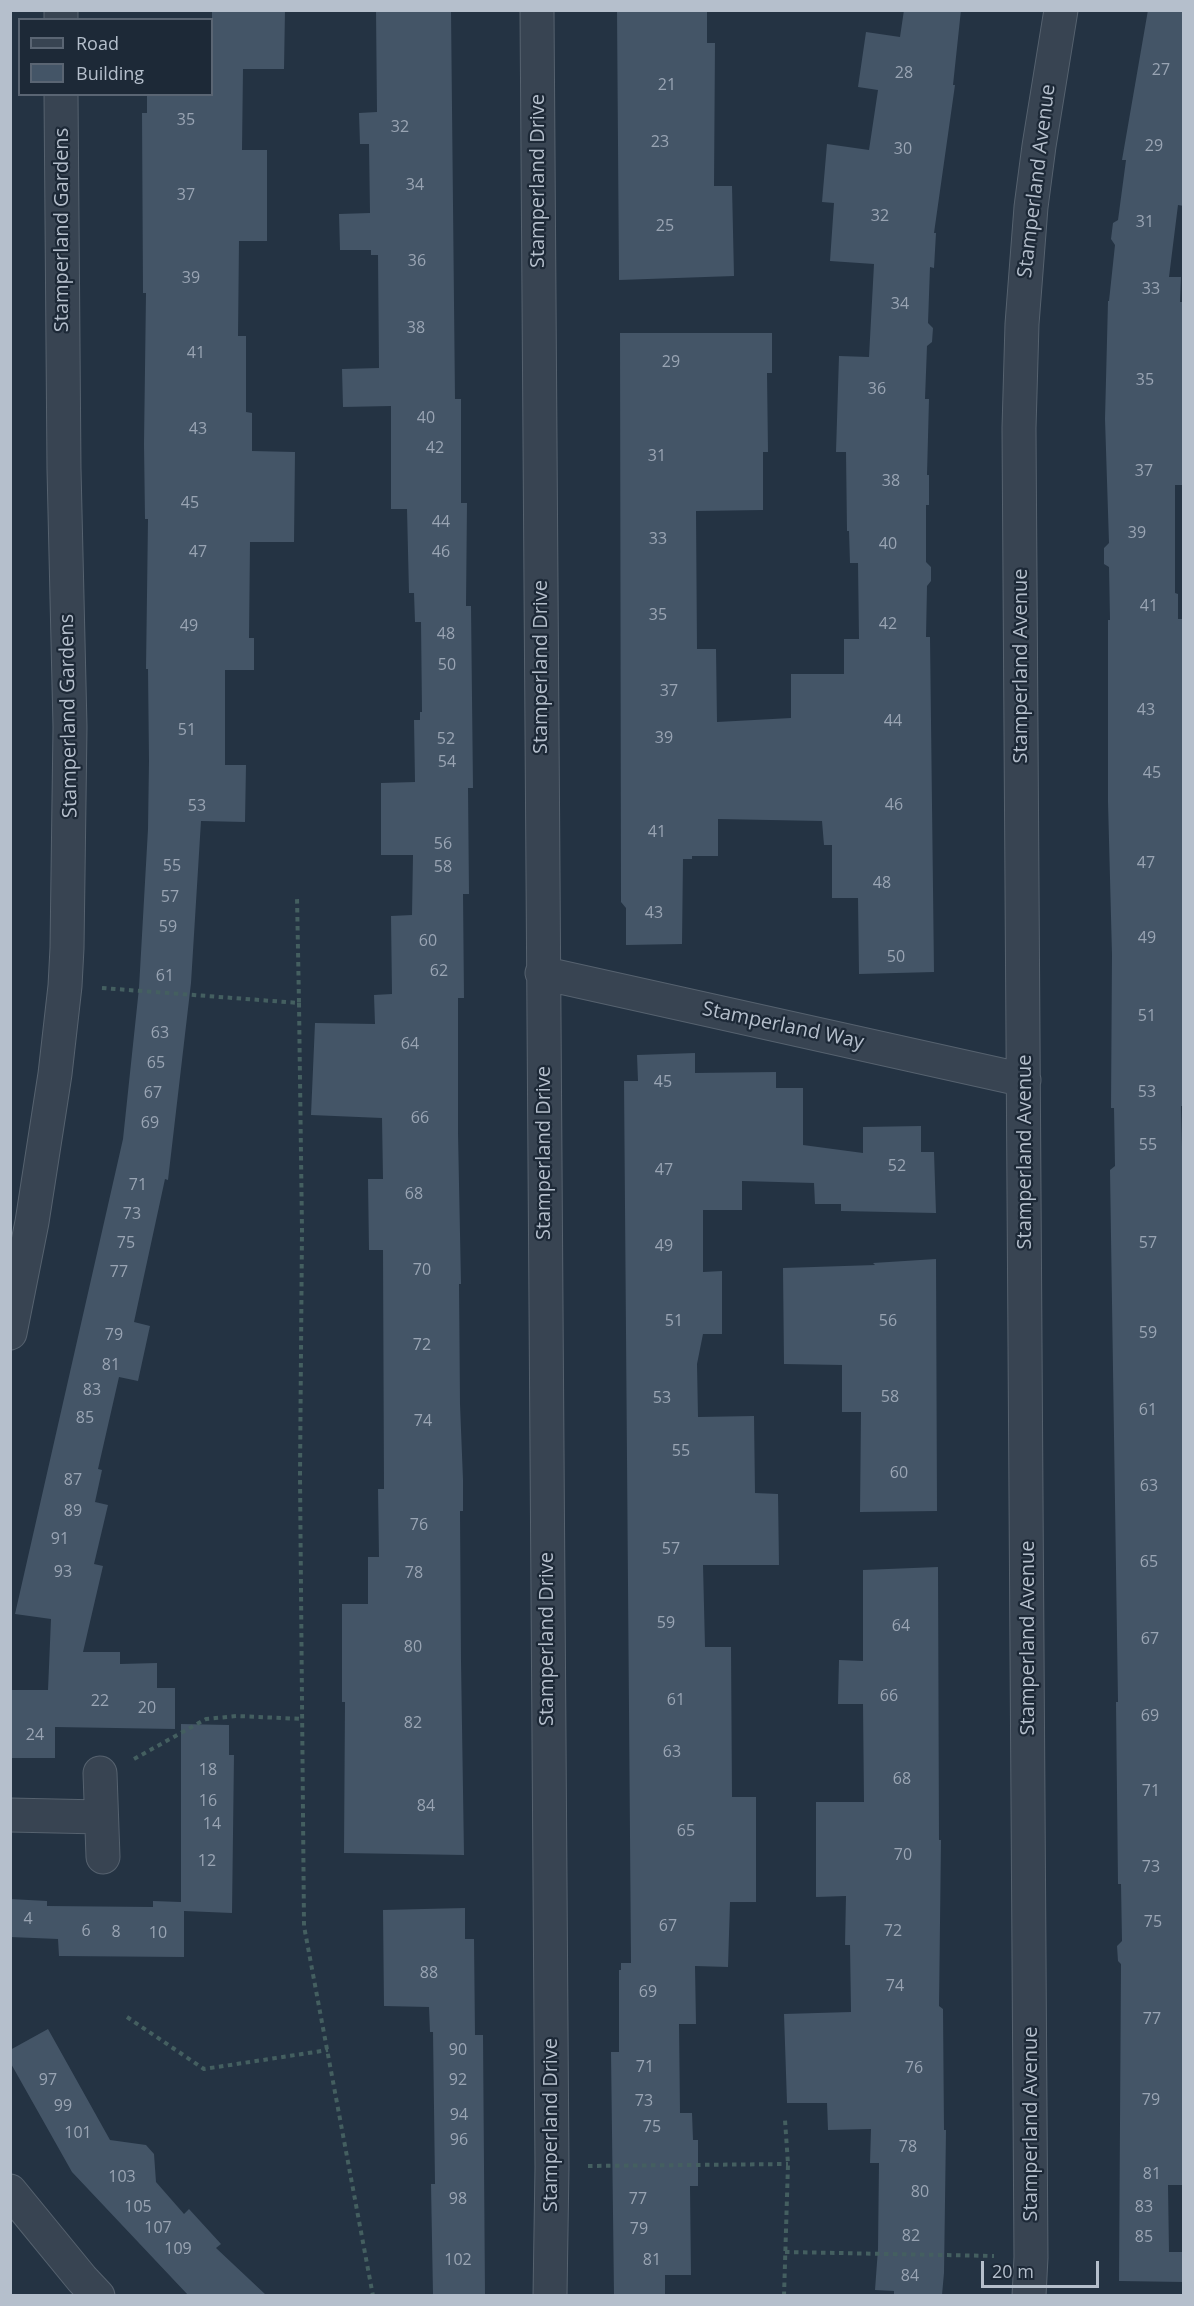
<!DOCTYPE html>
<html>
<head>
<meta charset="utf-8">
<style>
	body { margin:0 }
	#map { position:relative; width:1194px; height:2306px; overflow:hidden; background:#243343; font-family:"Open Sans",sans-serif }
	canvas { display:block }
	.frame { position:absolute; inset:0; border:12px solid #b5bfcc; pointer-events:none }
	.legend { position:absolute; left:18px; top:18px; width:195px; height:78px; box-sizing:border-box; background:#1d2937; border:2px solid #5a6573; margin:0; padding:8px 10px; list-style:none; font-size:18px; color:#b5bfcc }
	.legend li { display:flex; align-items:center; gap:12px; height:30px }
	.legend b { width:30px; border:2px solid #5a6573 }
	.scale { position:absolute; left:981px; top:2261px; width:118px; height:27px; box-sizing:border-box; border:3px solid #b5bfcc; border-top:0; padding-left:8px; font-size:18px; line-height:21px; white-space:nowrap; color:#b5bfcc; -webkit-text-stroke:4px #1d2937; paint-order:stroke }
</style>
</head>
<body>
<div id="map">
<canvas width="1194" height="2306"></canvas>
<div class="frame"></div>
<ul class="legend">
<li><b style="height:8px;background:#384452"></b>Road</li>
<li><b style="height:16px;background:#445567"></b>Building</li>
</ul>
<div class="scale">20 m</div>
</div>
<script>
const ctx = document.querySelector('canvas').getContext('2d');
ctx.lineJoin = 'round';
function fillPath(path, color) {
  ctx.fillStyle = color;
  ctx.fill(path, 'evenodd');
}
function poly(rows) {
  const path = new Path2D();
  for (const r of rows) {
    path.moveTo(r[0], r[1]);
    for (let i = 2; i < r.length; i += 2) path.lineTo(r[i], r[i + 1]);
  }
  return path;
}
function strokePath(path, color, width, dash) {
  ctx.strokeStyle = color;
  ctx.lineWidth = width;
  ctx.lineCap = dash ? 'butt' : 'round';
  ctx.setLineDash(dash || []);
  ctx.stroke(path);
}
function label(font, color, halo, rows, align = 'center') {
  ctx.font = font + ' "Open Sans",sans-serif';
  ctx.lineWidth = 4.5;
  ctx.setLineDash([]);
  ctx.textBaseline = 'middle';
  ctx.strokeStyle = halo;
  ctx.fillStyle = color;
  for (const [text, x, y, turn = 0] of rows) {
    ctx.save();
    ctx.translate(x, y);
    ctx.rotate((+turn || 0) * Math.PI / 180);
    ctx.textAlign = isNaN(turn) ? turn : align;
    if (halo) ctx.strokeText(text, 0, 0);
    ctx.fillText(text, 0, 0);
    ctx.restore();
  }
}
fillPath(poly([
	[285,10,284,69,243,69,242,150,267,150,267,241,239,241,238,336,246,336,246,412,252,413,252,451,295,452,294,542,250,542,249,638,254,638,254,670,225,670,225,765,246,765,245,822,201,821,191,983,168,1180,165,1179,134,1322,150,1326,138,1381,119,1377,98,1469,102,1470,95,1502,108,1505,94,1564,103,1566,83,1652,120,1652,120,1664,157,1663,157,1688,175,1688,175,1729,55,1727,55,1758,10,1758,10,1690,48,1690,51,1619,15,1614,123,1139,139,988,148,829,149,761,148,669,146,669,148,519,145,519,144,444,146,293,143,293,142,113,147,113,147,94,212,94,212,11],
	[376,10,451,10,455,399,461,399,461,503,467,503,466,606,471,606,473,788,468,788,469,894,463,894,464,998,458,998,458,1133,461,1284,459,1284,460,1404,463,1480,463,1511,460,1511,461,1661,464,1855,344,1853,345,1702,342,1702,342,1604,368,1604,368,1557,379,1557,378,1489,384,1489,383,1250,369,1250,368,1179,383,1179,382,1118,311,1115,315,1023,375,1024,374,995,392,994,391,916,412,915,413,855,381,855,381,783,415,782,414,720,420,720,420,712,422,712,421,622,415,622,414,593,409,593,407,509,391,509,391,406,343,407,342,369,379,368,378,255,371,255,371,250,340,250,339,214,370,213,369,144,360,144,359,113,377,112],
	[617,10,707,10,707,43,715,43,714,186,732,186,734,276,619,280],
	[904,10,961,10,953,85,955,85,934,233,936,233,934,268,930,267,928,323,933,328,932,342,927,346,925,399,929,399,927,475,929,475,929,505,926,505,926,562,931,567,931,581,927,586,926,637,930,637,934,972,859,974,858,898,832,898,832,845,824,845,822,821,718,819,718,856,692,856,692,859,683,859,682,944,626,945,626,908,621,902,620,333,772,333,772,373,767,373,768,452,763,452,763,510,696,511,697,649,716,649,717,722,791,718,791,674,844,674,844,639,859,639,858,563,850,563,849,531,847,531,846,452,836,452,839,356,869,357,874,264,830,261,834,203,822,202,827,144,869,150,878,90,858,87,866,32,900,37],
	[1148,10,1184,10,1184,206,1178,205,1169,277,1181,277,1180,302,1184,302,1184,485,1175,485,1175,593,1178,594,1178,619,1183,619,1184,696,1184,1106,1181,1106,1184,1227,1184,2185,1168,2185,1169,2252,1184,2252,1184,2282,1119,2281,1121,1964,1118,1961,1117,1946,1122,1941,1121,1884,1118,1884,1116,1702,1118,1702,1110,1170,1115,1166,1114,1108,1111,1108,1112,955,1108,802,1108,620,1110,620,1109,567,1104,564,1104,548,1109,543,1105,419,1108,301,1109,301,1115,245,1111,239,1113,223,1118,220,1126,160,1122,160],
	[695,1053,695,1073,776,1072,776,1088,803,1088,803,1145,863,1153,863,1127,921,1126,921,1152,934,1152,936,1213,841,1211,841,1204,815,1204,814,1183,742,1181,742,1210,703,1210,703,1272,722,1271,722,1334,703,1334,697,1364,698,1417,754,1416,755,1493,778,1494,779,1565,703,1565,705,1647,731,1647,732,1797,756,1797,756,1902,730,1902,728,1967,695,1966,696,2024,679,2024,680,2113,692,2113,693,2140,698,2140,698,2186,690,2186,691,2275,665,2275,665,2295,614,2295,611,2052,619,2052,619,1970,621,1970,621,1963,631,1963,624,1081,638,1081,637,1055],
	[936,1259,937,1511,860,1512,861,1412,842,1412,842,1365,784,1364,783,1268,875,1265,873,1263],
	[938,1567,939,1840,941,1840,939,2006,943,2009,944,2130,946,2130,944,2273,942,2295,894,2295,894,2291,875,2290,878,2249,879,2163,870,2163,871,2129,828,2130,827,2103,787,2103,784,2014,851,2012,850,1945,845,1945,846,1896,816,1897,816,1802,864,1802,863,1704,838,1704,839,1660,863,1661,863,1570],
	[181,1724,229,1725,229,1755,234,1755,232,1913,184,1911,184,1957,59,1956,58,1939,10,1937,10,1899,47,1901,47,1906,153,1907,153,1901,181,1902],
	[465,1908,465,1939,474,1939,475,2035,483,2035,485,2295,433,2295,431,2184,435,2184,433,2032,430,2032,429,2007,384,2006,383,1910],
	[48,2029,110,2140,146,2145,154,2154,156,2182,184,2214,189,2209,221,2244,216,2248,266,2295,188,2295,72,2172,10,2062,10,2050]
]), '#445567');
const minor = poly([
	[61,10,61,20],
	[537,10,552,2166,550,2296],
	[542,973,1024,1080],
	[10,1333,32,1222,55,1074,65,986,67,948,70,727,64,469,61,94],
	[100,1773,103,1857],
	[10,1815,101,1817],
	[10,2191,82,2279,98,2296],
	[1029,2296,1031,2257,1019,428,1022,324,1031,207,1039,146,1061,10]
]);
strokePath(minor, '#56626f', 35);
strokePath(poly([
	[102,988,299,1003,297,897],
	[299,1003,302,1230,300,1476,304,1926,373,2296],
	[134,1759,206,1719,237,1716,303,1719],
	[127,2017,204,2069,328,2050],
	[588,2166,788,2164],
	[785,2252,994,2256],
	[784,2296,788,2164,785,2120]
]), '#445f60', 4, [4.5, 4.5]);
strokePath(minor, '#384452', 33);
label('16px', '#99a4b3', null, [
	["27",1161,70],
	["28",904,73],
	["21",667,85],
	["35",186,120],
	["32",400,127],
	["23",660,142],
	["29",1154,146],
	["30",903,149],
	["34",415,185],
	["37",186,195],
	["32",880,216],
	["31",1145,222],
	["25",665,226],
	["36",417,261],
	["39",191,278],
	["33",1151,289],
	["34",900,304],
	["38",416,328],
	["41",196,353],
	["29",671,362],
	["35",1145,380],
	["36",877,389],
	["40",426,418],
	["43",198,429],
	["42",435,448],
	["31",657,456],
	["37",1144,471],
	["38",891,481],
	["45",190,503],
	["44",441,522],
	["39",1137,533],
	["33",658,539],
	["40",888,544],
	["47",198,552],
	["46",441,552],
	["41",1149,606],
	["35",658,615],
	["42",888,624],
	["49",189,626],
	["48",446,634],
	["50",447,665],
	["37",669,691],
	["43",1146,710],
	["44",893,721],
	["51",187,730],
	["39",664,738],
	["52",446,739],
	["54",447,762],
	["45",1152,773],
	["46",894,805],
	["53",197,806],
	["41",657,832],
	["56",443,844],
	["47",1146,863],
	["55",172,866],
	["58",443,867],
	["48",882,883],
	["57",170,897],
	["43",654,913],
	["59",168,927],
	["49",1147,938],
	["60",428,941],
	["50",896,957],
	["62",439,971],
	["61",165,976],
	["51",1147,1016],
	["63",160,1033],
	["64",410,1044],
	["65",156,1063],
	["45",663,1082],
	["53",1147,1092],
	["67",153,1093],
	["66",420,1118],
	["69",150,1123],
	["55",1148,1145],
	["52",897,1166],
	["47",664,1170],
	["71",138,1185],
	["68",414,1194],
	["73",132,1214],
	["75",126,1243],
	["57",1148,1243],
	["49",664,1246],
	["70",422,1270],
	["77",119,1272],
	["51",674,1321],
	["56",888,1321],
	["59",1148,1333],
	["79",114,1335],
	["72",422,1345],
	["81",111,1365],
	["83",92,1390],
	["58",890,1397],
	["53",662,1398],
	["61",1148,1410],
	["85",85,1418],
	["74",423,1421],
	["55",681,1451],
	["60",899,1473],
	["87",73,1480],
	["63",1149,1486],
	["89",73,1511],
	["76",419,1525],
	["91",60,1539],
	["57",671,1549],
	["65",1149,1562],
	["93",63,1572],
	["78",414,1573],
	["59",666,1623],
	["64",901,1626],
	["67",1150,1639],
	["80",413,1647],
	["66",889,1696],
	["61",676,1700],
	["22",100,1701],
	["20",147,1708],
	["69",1150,1716],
	["82",413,1723],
	["24",35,1735],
	["63",672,1752],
	["18",208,1770],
	["68",902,1779],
	["71",1151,1791],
	["16",208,1801],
	["84",426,1806],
	["14",212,1824],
	["65",686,1831],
	["70",903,1855],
	["12",207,1861],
	["73",1151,1867],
	["4",28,1919],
	["75",1153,1922],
	["67",668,1926],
	["6",86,1931],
	["72",893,1931],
	["8",116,1932],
	["10",158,1933],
	["88",429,1973],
	["74",895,1986],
	["69",648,1992],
	["77",1152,2019],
	["90",458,2050],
	["71",645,2067],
	["76",914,2068],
	["97",48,2080],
	["92",458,2080],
	["79",1151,2100],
	["73",644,2101],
	["99",63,2106],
	["94",459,2115],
	["75",652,2127],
	["101",78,2133],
	["96",459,2140],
	["78",908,2147],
	["81",1152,2174],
	["103",122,2177],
	["80",920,2192],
	["98",458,2199],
	["77",638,2199],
	["105",138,2207],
	["83",1144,2207],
	["107",158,2228],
	["79",639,2229],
	["82",911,2236],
	["85",1144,2237],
	["109",178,2249],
	["102",458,2260],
	["81",652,2260],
	["84",910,2276]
]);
label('20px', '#b5bfcc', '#1d2937', [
	["Stamperland Drive",538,181,-90],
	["Stamperland Avenue",1037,181,-83],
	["Stamperland Gardens",62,230,-90],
	["Stamperland Avenue",1021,666,-90],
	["Stamperland Drive",541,667,-90],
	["Stamperland Gardens",69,716,-91],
	["Stamperland Way",783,1026,12],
	["Stamperland Avenue",1025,1152,-90],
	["Stamperland Drive",544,1153,-90],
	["Stamperland Avenue",1028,1638,-90],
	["Stamperland Drive",547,1639,-90],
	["Stamperland Avenue",1031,2124,-90],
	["Stamperland Drive",551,2125,-90]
]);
</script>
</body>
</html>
